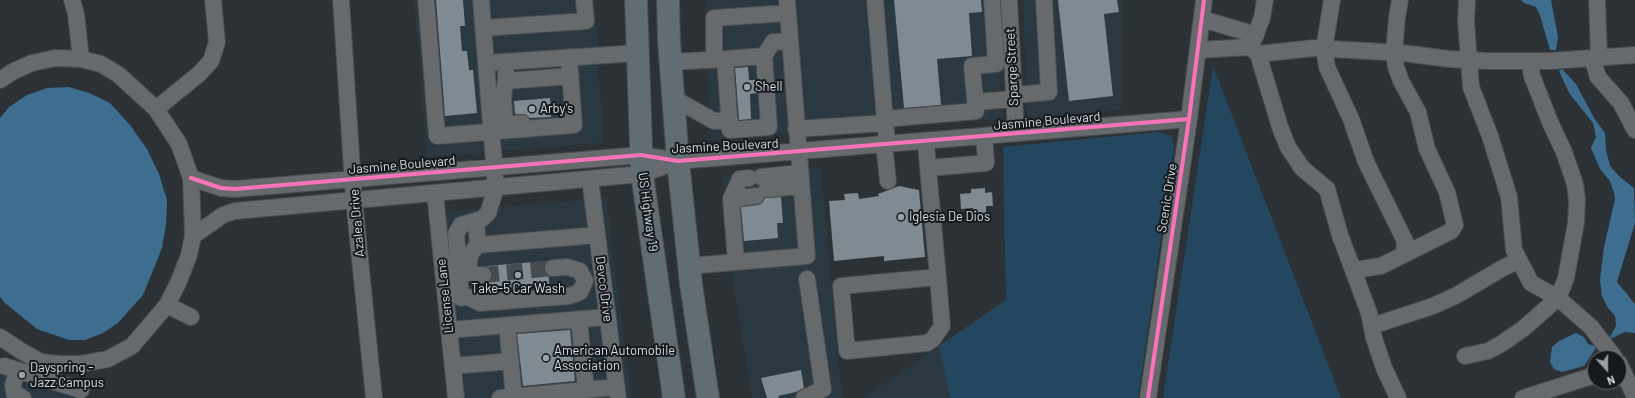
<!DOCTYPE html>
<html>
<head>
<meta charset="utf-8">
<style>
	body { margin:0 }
	#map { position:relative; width:1635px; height:398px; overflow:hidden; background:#2c3136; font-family:Barlow,sans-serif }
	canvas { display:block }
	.north { position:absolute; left:1587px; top:350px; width:40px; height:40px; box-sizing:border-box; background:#15191d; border:1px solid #62676b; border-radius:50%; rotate:159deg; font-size:11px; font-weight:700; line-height:16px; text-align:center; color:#d6dce0 }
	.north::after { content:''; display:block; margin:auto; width:14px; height:18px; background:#9aa0a4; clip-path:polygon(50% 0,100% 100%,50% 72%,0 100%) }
</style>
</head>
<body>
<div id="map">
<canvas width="1635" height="398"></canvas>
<div class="north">N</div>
</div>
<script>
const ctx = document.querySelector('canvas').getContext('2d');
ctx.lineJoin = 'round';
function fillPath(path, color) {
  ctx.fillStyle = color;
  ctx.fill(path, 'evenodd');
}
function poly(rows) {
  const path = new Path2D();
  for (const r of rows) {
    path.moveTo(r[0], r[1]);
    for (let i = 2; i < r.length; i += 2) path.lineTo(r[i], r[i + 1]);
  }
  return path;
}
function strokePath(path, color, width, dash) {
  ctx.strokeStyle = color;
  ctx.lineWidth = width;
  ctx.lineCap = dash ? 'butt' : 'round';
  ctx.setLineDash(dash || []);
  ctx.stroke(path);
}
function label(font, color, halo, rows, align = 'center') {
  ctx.font = font + ' Barlow,sans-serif';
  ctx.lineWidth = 4;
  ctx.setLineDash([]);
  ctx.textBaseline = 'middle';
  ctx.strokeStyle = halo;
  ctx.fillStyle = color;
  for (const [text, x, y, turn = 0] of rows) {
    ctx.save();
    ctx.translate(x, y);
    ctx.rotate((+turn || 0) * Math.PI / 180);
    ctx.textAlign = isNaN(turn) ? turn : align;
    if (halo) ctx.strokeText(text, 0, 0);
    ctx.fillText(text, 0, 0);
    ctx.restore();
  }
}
fillPath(poly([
	[414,0,595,0,603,143,427,157],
	[706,0,998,0,1002,119,711,139,706,52],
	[1023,0,1122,0,1121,110,1027,118],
	[821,167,842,398,752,398,734,287,722,175],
	[607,198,612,250,632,398,447,398,432,213],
	[939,346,950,398,864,398],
	[0,359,70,394,72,398,0,398]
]), '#2a3842');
fillPath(poly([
	[1213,66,1341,398,1163,398],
	[1158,132,1172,136,1174,147,1138,398,950,398,939,346,1006,300,1003,147]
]), '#244760');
fillPath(poly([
	[1521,0,1551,0,1558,37,1556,50,1550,50,1540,15,1536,7,1524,3],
	[1562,69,1576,84,1594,118,1605,133,1606,150,1610,166,1620,177,1634,188,1635,223,1617,282,1635,304,1635,333,1625,332,1612,338,1610,337,1616,326,1615,316,1608,308,1602,296,1600,280,1604,247,1615,199,1614,193,1610,181,1600,169,1591,148,1596,137,1593,123,1569,93,1559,71],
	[69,87,89,93,110,103,130,125,147,149,159,174,167,200,166,224,162,248,143,295,118,323,103,333,85,340,69,340,37,329,5,303,0,297,0,118,9,107,27,95,47,88],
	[1576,333,1584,337,1588,344,1595,346,1596,348,1584,366,1562,372,1554,369,1550,362,1552,347,1559,341]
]), '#3d6d8f');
fillPath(poly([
	[436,0,463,0,465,26,460,26,462,51,467,51,469,70,473,70,477,113,445,116],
	[894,0,981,0,982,12,969,13,972,56,937,59,941,105,904,108],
	[1058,0,1117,0,1119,12,1104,14,1113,96,1069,101],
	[748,67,749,80,756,80,757,93,750,94,751,119,739,120,735,68],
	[550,98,551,117,530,118,525,114,515,114,514,101],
	[899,186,919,190,925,257,884,261,884,256,834,261,829,201,845,200,844,194,858,193,859,199,879,196,878,194],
	[985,188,985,193,992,192,993,206,986,206,986,214,974,215,973,208,961,209,960,194,971,193,971,189],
	[781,197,783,223,777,223,778,238,744,241,741,207,758,205,762,203,765,198],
	[547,261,544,269,545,274,549,277,549,285,484,290,484,284,491,280,492,275,491,270,486,266],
	[570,330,575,381,523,386,517,334],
	[801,370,804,388,796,392,778,396,779,398,767,398,761,378]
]), '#7f8a92');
strokePath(poly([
	[483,275,553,268]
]), '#464b50', 16, [16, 8]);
const minor = poly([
	[72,0,76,14,81,59],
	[341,0,354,200,374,398],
	[426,0,437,136,574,125,569,57],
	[875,0,887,144],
	[1009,0,1016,133],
	[1332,0,1324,49,1327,67,1351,119,1366,162,1405,241,1404,254],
	[1467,0,1466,21,1471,87,1490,136,1509,197,1514,250,1531,283,1558,298,1591,327,1615,358],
	[1597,0,1599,58],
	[1202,19,1256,35],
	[483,28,586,21,584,0],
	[1252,44,1262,18,1265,0],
	[1198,50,1250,47,1258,54,1280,127,1288,147,1302,168,1327,189,1340,235,1369,313,1374,338,1384,368,1398,398],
	[1258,54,1314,48,1403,53,1449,59,1487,61,1550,61,1635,55],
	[764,56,769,127,730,130,725,59,764,56],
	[764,56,773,42,790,41],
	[1592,58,1598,77,1621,103,1635,130],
	[714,60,714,18,788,13],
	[671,62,724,59],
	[486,63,638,53],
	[506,72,506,81,571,76],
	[0,80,14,71,32,63,55,58,81,59,101,64,119,75,156,109,179,144,191,178,193,236,189,255,179,281,167,305,132,346,108,359,80,364,60,364,41,362,21,351,0,337],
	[506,81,503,95,505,125,522,123],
	[1014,95,1049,92,1044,0],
	[673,98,714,121,730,120],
	[975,102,1014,99],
	[156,109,199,74,211,61,217,42,213,0],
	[885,119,976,111,972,66,996,64,992,0],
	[796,129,885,123],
	[926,141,928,168],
	[884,144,888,181],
	[761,177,800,173],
	[191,178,221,188,235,189,641,155,678,161,1189,119],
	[590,179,618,398],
	[767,189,801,186],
	[435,193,456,398],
	[731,199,756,196],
	[476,222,478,245,471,253,469,261,469,268,471,273,476,275,483,275],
	[193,236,223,215,235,211,642,174,676,162],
	[478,245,597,235],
	[736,262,731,199,740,179,749,178],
	[689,266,807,256,787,0],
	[1354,270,1381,266,1451,231,1455,225,1447,192,1427,149,1418,112,1401,81,1396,67,1394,52,1397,17,1400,0],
	[938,277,942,326,933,339,927,343,847,351,841,286,938,277,928,168,986,163,984,136],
	[468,297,480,303,569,296,580,292,585,281,580,271,568,267,553,268],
	[461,298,456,234,461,225,482,219,488,213,496,188,481,0],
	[167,305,191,317],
	[579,319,586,390],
	[507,325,514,397],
	[1372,326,1433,306,1457,295,1501,269,1519,260],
	[449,330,608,317],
	[1465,356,1488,351,1501,344,1524,328,1558,298,1566,278,1576,223,1577,200,1575,184,1564,152,1550,122,1532,76,1530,61],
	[1619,363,1635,397],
	[4,366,81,390],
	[453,366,511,361],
	[17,371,13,385,14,393,23,398],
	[500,398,617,387],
	[804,398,823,389,807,279],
	[1148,398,1189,119,1204,0],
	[1523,398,1595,375]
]);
const highway = poly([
	[636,0,642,174,674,398],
	[668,0,669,41,678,161,691,284,708,398]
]);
strokePath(minor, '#484c50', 18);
strokePath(highway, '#484c50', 24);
strokePath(minor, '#676a6d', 16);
strokePath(highway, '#626c73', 22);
strokePath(poly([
	[191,178,221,188,235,189,641,155,678,161,1189,119],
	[1148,398,1189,119,1204,0]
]), '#fb73b8', 4);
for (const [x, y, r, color] of [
	[747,87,4,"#9aa0a4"],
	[532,109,4,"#9aa0a4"],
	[901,217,4,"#9aa0a4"],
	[518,275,4,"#9aa0a4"],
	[546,358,4,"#9aa0a4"],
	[22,375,4,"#9aa0a4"]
]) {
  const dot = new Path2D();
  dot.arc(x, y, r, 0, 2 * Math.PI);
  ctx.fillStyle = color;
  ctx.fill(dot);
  strokePath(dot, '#15191d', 1.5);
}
label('13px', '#d6dce0', '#15191d', [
	["Sparge Street",1012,67,-93],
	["Jasmine Boulevard",1047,121,-5],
	["Jasmine Boulevard",725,146,-3],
	["Jasmine Boulevard",402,165,-5],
	["Scenic Drive",1167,198,-81],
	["US Highway 19",648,212,82],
	["Azalea Drive",357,223,-95],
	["Devco Drive",604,289,83],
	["License Lane",445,296,-96]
]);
label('13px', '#d6dce0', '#15191d', [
	["Shell",755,87],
	["Arby's",540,109],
	["Iglesia De Dios",909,217],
	["Take-5 Car Wash",518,289,"center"],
	["American Automobile",554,351],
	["Association",554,366],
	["Dayspring -",30,368],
	["Jazz Campus",30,383]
], 'left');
</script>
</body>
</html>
